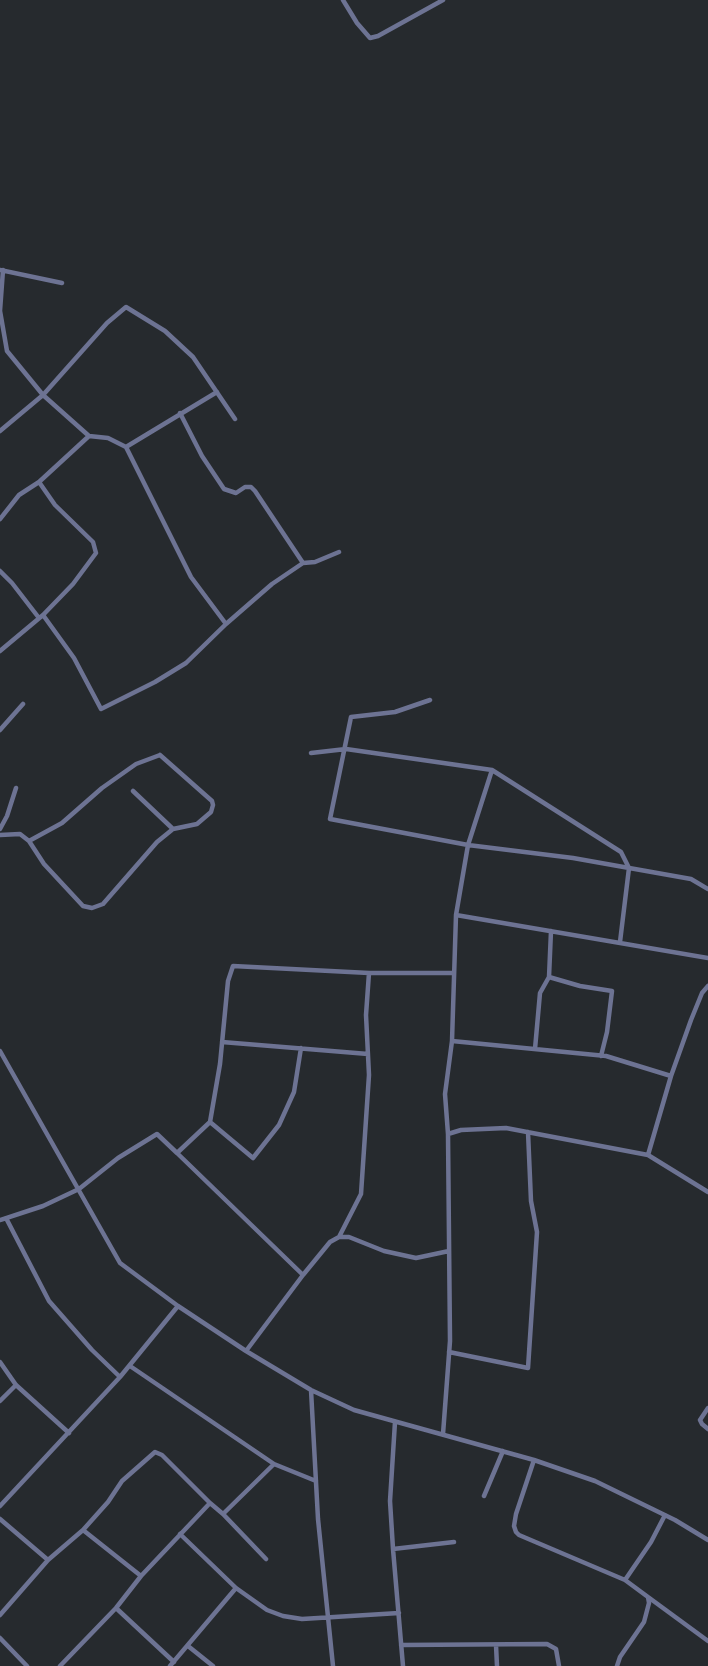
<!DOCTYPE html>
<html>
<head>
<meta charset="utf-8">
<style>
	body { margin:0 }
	canvas { display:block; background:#262a2e }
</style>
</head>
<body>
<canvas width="708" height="1666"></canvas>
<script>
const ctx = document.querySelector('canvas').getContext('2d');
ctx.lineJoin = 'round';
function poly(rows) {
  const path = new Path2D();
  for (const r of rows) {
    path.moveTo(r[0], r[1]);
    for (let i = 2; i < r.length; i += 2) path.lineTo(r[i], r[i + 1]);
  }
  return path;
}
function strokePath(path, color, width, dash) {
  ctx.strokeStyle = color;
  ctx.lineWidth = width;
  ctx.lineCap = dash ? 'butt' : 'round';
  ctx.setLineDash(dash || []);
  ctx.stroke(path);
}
strokePath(poly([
	[343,0,357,23,370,38,378,36,443,0],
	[0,270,62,283],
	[0,431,43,395,7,351,0,311,3,270],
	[126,447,217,392],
	[0,519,19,495,39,482,89,436],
	[303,563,315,562,339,552],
	[0,571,12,583,39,618],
	[43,615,74,658,101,709,155,682,186,663,226,624,272,584,303,563,255,491,251,487,245,487,236,493,224,489,202,456,180,413],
	[226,624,191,577,126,447,108,438,89,436,43,395,107,323,126,307,165,331,193,357,235,419],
	[0,651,43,615,73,584,96,553,93,542,55,505,39,482],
	[430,700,395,712,351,717,330,819,468,845,573,858,691,879,708,889],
	[0,730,23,704],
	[311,753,346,749,492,770,621,852,629,868,620,942],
	[160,755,212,801,213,805,211,812,197,824,173,829,157,842,103,904,92,908,83,906,44,864,29,841,62,823,102,788,136,764,160,755],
	[133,791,173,829],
	[0,829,7,816,16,788],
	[0,835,20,834,29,841],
	[456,915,468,845,492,770],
	[549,977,551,931],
	[452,1041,606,1056,671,1076],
	[222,1042,368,1054],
	[535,1049,540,993,549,977,580,986,612,991,607,1032,601,1056],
	[0,1051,120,1263,178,1306,246,1351,311,1390,354,1410,534,1460,595,1481,675,1520,708,1540],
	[210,1122,253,1158,279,1125,294,1092,301,1048],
	[448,1134,445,1094,452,1041,456,915,708,958],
	[177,1153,303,1275],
	[648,1155,671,1076,691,1020,702,993,708,986],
	[6,1218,49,1301,92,1350,120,1377],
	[0,1220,43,1206,79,1189,118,1158,157,1134,177,1153,210,1122,220,1064,228,981,233,966,369,973],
	[339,1237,361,1194,369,1075,366,1015,369,973,454,973],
	[246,1351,303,1275,330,1242,339,1237,349,1237,384,1251,416,1258,449,1251],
	[449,1352,528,1368,537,1232,531,1201,528,1132],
	[0,1362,16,1385,69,1433],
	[130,1366,274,1464],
	[311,1390,318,1519,333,1666],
	[0,1401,16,1385],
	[708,1408,700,1420,702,1424,708,1429],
	[395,1422,390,1501,393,1549,454,1542],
	[443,1434,450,1341,448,1134,461,1130,506,1128,648,1155,708,1192],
	[534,1460,516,1514,514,1526,516,1532,519,1535,625,1580,648,1597,649,1603,644,1622,620,1657,617,1666],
	[484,1496,503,1451],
	[0,1506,120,1377,178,1306],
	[223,1514,266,1559],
	[0,1519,48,1560],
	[83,1530,141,1576],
	[180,1534,236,1588,267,1610,283,1616,302,1619,399,1613],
	[393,1549,403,1666],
	[625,1580,651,1542,665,1515],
	[648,1597,708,1641],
	[116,1608,174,1662],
	[0,1615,48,1560,83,1530,108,1502,122,1481,155,1452,162,1455,210,1503],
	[0,1638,27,1666],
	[401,1645,547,1644,556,1649,559,1666],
	[496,1645,497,1666],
	[188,1646,213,1666],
	[60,1666,116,1608,141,1576,210,1503,223,1514,274,1464,316,1481],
	[170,1666,236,1588]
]), '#6d7393', 4.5);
</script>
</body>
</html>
